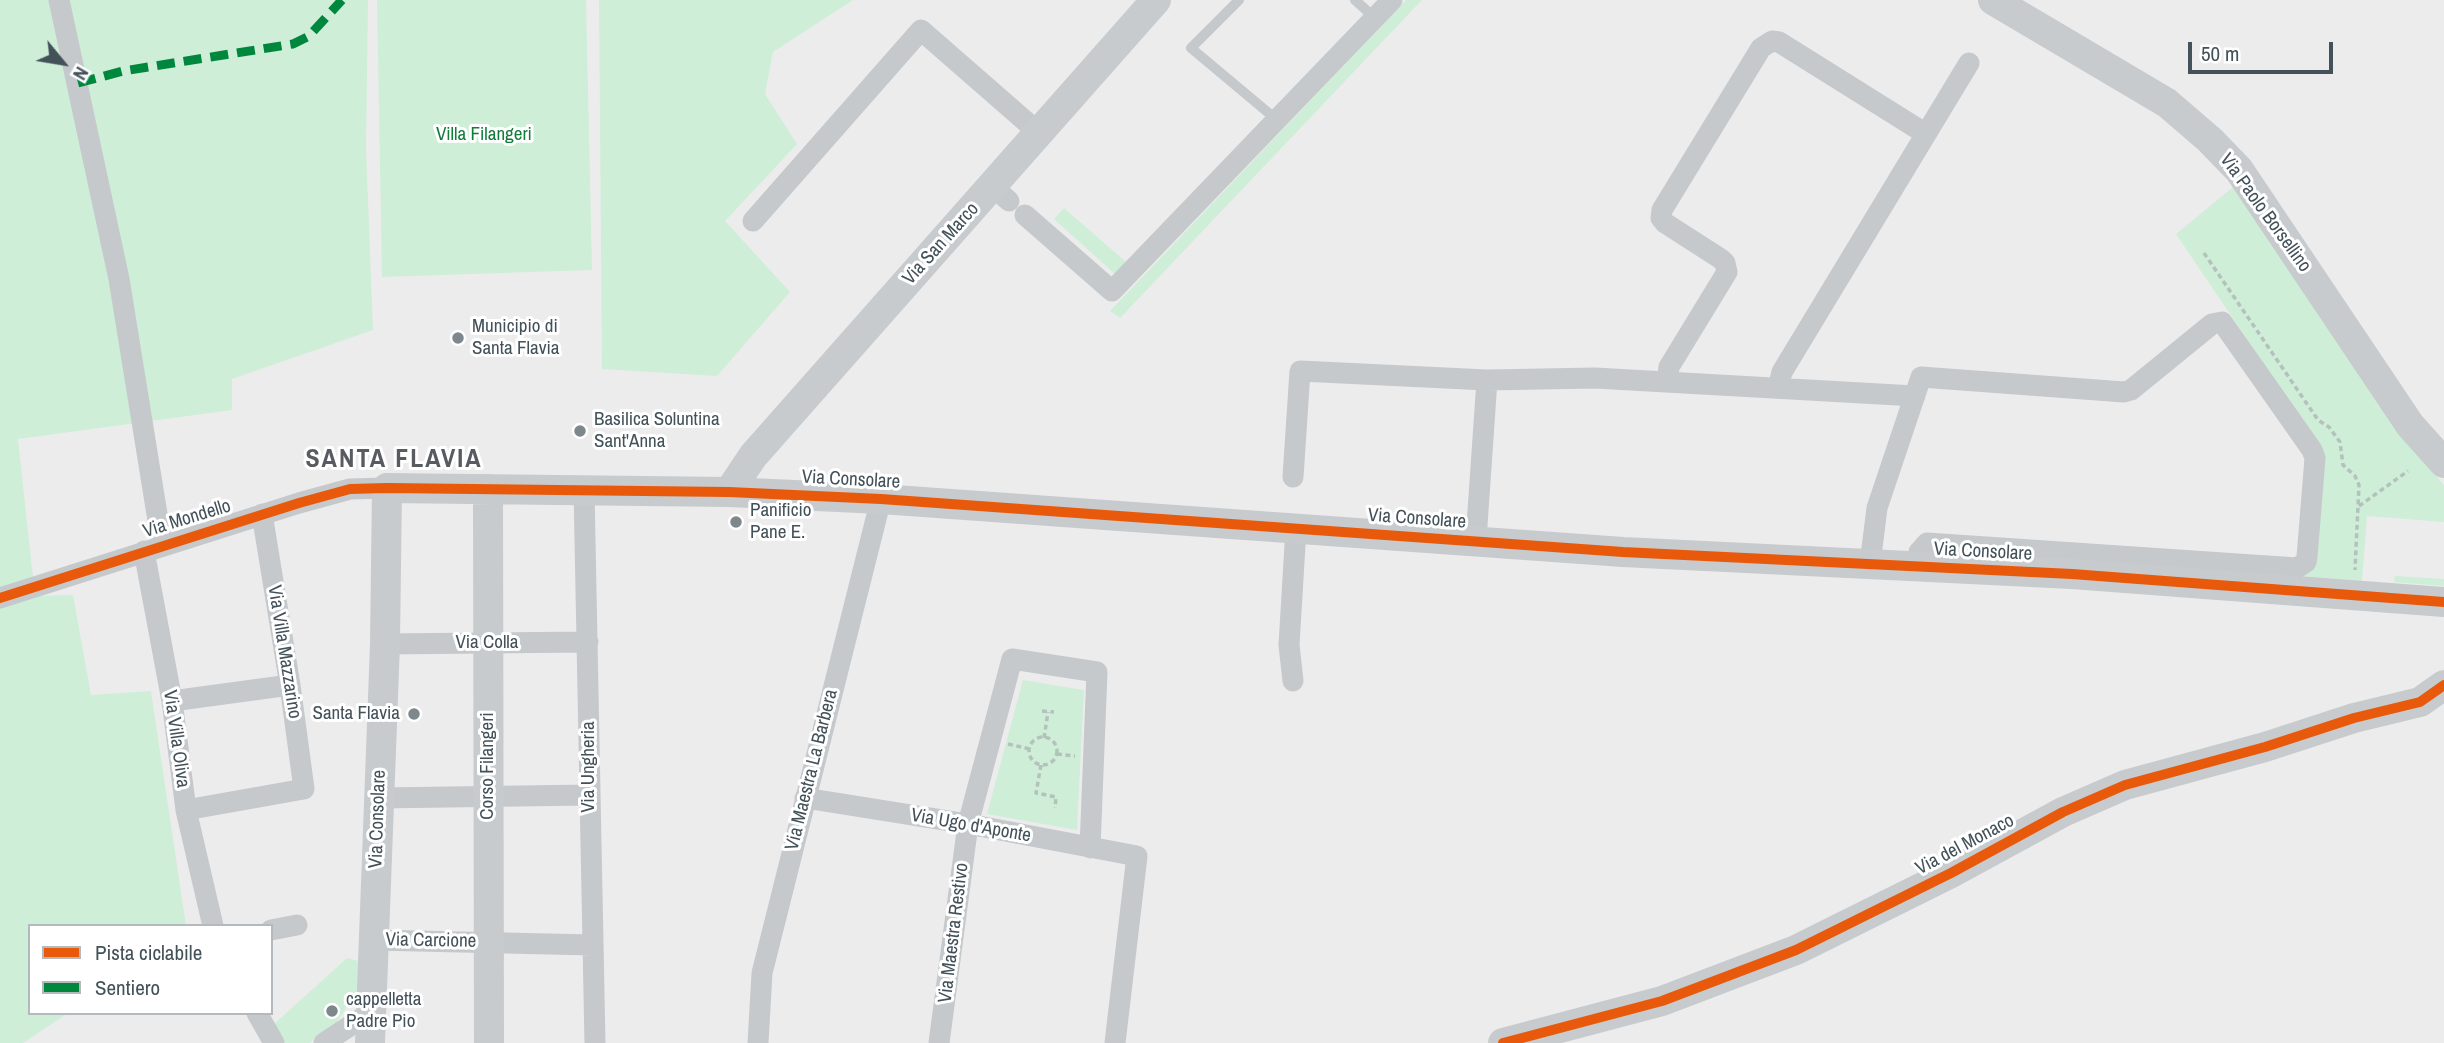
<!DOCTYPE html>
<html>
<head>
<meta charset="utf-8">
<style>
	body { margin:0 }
	#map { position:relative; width:2444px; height:1043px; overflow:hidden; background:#edecec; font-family:"Archivo Narrow",sans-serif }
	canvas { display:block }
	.legend { position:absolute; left:28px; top:924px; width:245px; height:91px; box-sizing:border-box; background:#fff; border:2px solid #b4b9bd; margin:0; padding:9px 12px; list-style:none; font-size:21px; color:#435159 }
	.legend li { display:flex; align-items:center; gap:14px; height:35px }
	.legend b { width:35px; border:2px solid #b4b9bd }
	.north { position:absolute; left:28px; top:28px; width:70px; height:70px; -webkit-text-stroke:5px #fff; paint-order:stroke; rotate:120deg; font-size:19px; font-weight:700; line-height:28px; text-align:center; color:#435159 }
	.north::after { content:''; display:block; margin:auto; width:24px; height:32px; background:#435159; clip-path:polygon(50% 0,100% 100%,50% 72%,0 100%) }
	.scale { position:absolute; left:2188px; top:42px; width:145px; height:32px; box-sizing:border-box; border:4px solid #435159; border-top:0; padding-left:9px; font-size:21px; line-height:24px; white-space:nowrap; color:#435159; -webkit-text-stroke:5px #fff; paint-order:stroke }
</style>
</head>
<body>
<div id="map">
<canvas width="2444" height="1043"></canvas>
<ul class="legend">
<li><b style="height:9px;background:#e8590c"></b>Pista ciclabile</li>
<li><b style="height:9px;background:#00873e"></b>Sentiero</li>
</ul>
<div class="north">N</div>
<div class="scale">50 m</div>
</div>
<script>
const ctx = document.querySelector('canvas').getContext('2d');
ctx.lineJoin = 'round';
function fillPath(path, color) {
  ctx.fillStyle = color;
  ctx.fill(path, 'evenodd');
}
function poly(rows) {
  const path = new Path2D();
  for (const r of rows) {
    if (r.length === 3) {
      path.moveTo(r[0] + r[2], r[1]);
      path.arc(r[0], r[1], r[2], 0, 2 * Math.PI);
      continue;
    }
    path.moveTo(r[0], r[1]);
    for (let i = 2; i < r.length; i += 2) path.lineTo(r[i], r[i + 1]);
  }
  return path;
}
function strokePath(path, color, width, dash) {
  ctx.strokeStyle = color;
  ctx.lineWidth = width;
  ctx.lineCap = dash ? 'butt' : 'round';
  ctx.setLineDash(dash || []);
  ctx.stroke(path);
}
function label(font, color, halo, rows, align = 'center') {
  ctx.font = font + ' "Archivo Narrow",sans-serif';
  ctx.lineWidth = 6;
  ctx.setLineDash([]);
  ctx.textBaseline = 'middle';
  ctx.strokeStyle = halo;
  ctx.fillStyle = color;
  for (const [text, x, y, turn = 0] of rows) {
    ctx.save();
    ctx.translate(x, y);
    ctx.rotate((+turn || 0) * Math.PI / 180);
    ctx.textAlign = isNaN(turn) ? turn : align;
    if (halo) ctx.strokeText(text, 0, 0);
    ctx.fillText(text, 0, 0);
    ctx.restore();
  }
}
fillPath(poly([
	[0,0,368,0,366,148,373,330,232,379,232,410,18,439,35,596,73,595,91,695,151,691,186,926,30,926,30,1013,68,1013,23,1043,0,1043],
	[377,0,586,0,592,270,382,277],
	[599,0,853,0,773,52,765,94,797,144,725,221,790,292,717,376,602,369],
	[1406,0,1422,0,1120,318,1110,311],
	[2233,187,2404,438,2444,485,2444,522,2367,516,2362,581,2301,576,2323,452,2176,234],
	[1064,208,1126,262,1115,274,1054,219],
	[2395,576,2444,579,2444,586,2394,582],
	[1023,680,1084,690,1077,830,987,814],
	[347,958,362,962,359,988,329,1034,309,1043,284,1043,272,1026]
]), '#ceeed7');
strokePath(poly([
	[2204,253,2318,420,2329,427,2340,442,2343,465,2355,476,2359,485,2355,570],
	[2359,506,2408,471],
	[1042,711,1054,712],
	[1043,751,14],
	[1044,738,1048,712],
	[1008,744,1030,749],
	[1057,754,1075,756],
	[1041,765,1036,793,1056,797,1055,808]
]), '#b3c2bc', 3.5, [5, 3.5]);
strokePath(poly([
	[1239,0,1191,48,1277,120],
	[1355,0,1375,18]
]), '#c5c9cc', 10);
strokePath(poly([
	[59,0,119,279,162,545],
	[992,186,1009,201],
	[1025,215,1112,291,1392,0],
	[753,221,921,30,1039,133],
	[1667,382,1669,367,1727,272,1725,263,1721,259,1665,223,1661,218,1662,210,1761,48,1772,41,1779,42,1926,134],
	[1778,388,1782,372,1969,63],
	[1293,477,1300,371,1487,380,1595,378,1915,396],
	[584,490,595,1043],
	[1476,540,1487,380],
	[144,551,172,701,186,810,213,926],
	[1870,564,1877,508,1921,377,2124,392,2131,390,2212,324,2222,322,2312,450,2315,458,2307,557,2306,562,2297,568,1927,543,1919,552,1917,566],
	[0,598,299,503,350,489,387,488],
	[385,644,588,642],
	[1293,681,1289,645,1296,528],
	[172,701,290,685],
	[379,798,589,795],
	[805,798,968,824,1137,856,1115,1043],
	[186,810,304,789,290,685,262,514],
	[271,930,297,925],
	[373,940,593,945],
	[257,1013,274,1043],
	[324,1043,371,1012],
	[758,1043,762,973,881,499],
	[939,1043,968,824,1012,659,1097,672,1090,848]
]), '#c5c9cc', 21);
strokePath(poly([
	[1993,0,2167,103,2210,140,2239,170,2410,425,2444,463],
	[488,489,489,1043],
	[729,492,753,456,1156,0],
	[370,1043,385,644,387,488,729,492,881,499,1623,552,2072,574,2444,602],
	[1503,1043,1662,1001,1796,950,1951,873,2063,812,2125,785,2265,747,2354,718,2420,702,2444,685]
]), '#c7cbcd', 30);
strokePath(poly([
	[78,83,123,71,293,44,309,36,342,0]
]), '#00873e', 9, [18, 9]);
strokePath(poly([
	[0,598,299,503,350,489,387,488,729,492,881,499,1623,552,2072,574,2444,602],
	[1503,1043,1662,1001,1796,950,1951,873,2063,812,2125,785,2265,747,2354,718,2420,702,2444,685]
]), '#e8590c', 10);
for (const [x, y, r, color] of [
	[458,338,7,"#7e878c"],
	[580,431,7,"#7e878c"],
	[736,522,7,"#7e878c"],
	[414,714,7,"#7e878c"],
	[332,1011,7,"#7e878c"]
]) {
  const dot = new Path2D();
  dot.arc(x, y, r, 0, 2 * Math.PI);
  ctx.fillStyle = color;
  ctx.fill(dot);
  strokePath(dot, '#fff', 2.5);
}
label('19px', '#127c3b', '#fff', [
	["Villa Filangeri",484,135]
]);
label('19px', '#435159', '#fff', [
	["Via Paolo Borsellino",2265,213,54],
	["Via San Marco",941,244,-48],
	["Via Consolare",851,480,3],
	["Via Mondello",187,519,-17],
	["Via Consolare",1417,519,4],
	["Via Consolare",1983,552,3],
	["Via Colla",487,643],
	["Via Villa Mazzarino",284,652,81],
	["Via Villa Oliva",176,739,82],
	["Corso Filangeri",488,766,-90],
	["Via Ungheria",589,767,-90],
	["Via Maestra La Barbera",812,770,-76],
	["Via Consolare",378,819,-88],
	["Via Ugo d'Aponte",971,826,10],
	["Via del Monaco",1965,845,-28],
	["Via Maestra Restivo",954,933,-83],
	["Via Carcione",431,941,1]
]);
label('19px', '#435159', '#fff', [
	["Municipio di",472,327],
	["Santa Flavia",472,349],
	["Basilica Soluntina",594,420],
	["Sant'Anna",594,442],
	["Panificio",750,511],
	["Pane E.",750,533],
	["Santa Flavia",400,714,"right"],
	["cappelletta",346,1000],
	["Padre Pio",346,1022]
], 'left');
ctx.letterSpacing = '2px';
label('bold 26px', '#585c60', '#fff', [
	["SANTA FLAVIA",394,460]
]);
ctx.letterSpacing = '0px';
</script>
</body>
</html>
